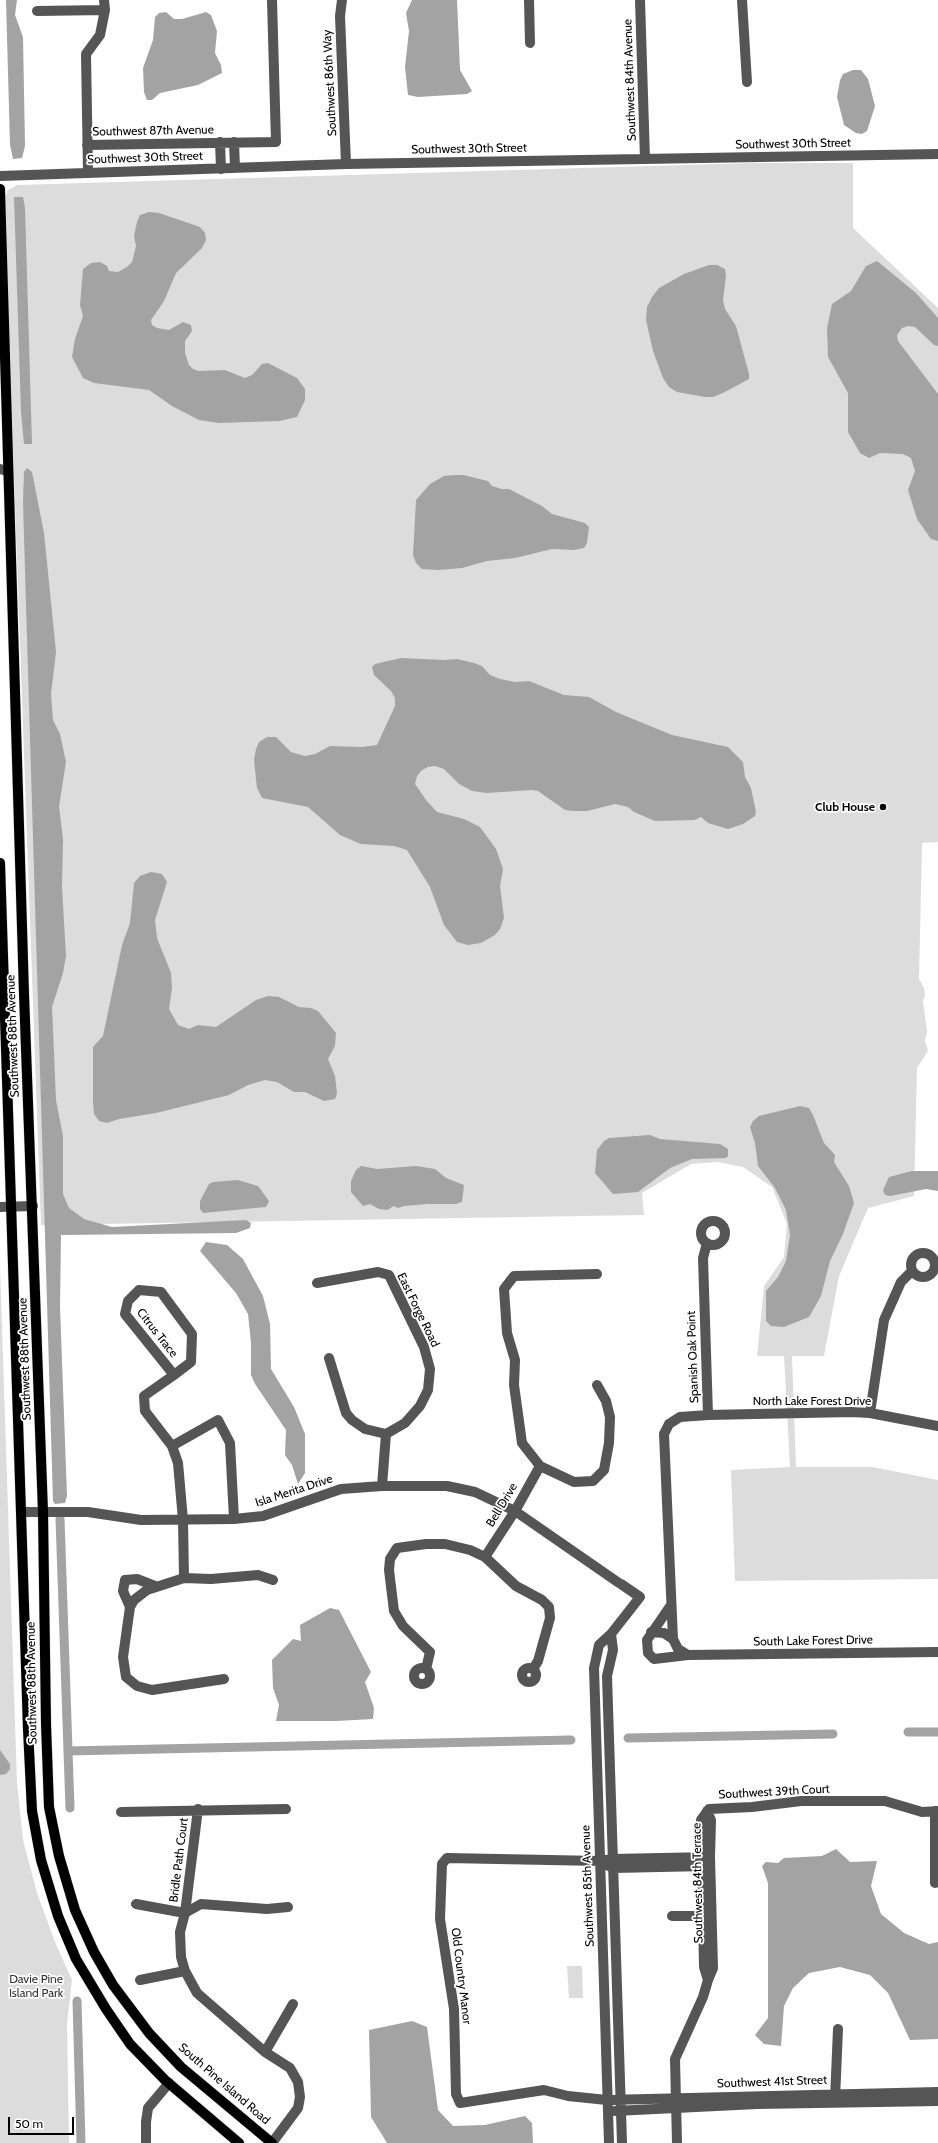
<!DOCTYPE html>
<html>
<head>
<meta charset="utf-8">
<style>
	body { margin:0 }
	#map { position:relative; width:938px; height:2143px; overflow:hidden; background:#fff; font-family:Cabin,sans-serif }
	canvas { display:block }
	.scale { position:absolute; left:8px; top:2117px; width:66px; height:18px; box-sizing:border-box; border:2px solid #000; border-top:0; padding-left:5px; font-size:12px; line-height:14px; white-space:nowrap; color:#000; -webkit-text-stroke:3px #fff; paint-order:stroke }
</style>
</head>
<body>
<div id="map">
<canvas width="938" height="2143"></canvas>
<div class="scale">50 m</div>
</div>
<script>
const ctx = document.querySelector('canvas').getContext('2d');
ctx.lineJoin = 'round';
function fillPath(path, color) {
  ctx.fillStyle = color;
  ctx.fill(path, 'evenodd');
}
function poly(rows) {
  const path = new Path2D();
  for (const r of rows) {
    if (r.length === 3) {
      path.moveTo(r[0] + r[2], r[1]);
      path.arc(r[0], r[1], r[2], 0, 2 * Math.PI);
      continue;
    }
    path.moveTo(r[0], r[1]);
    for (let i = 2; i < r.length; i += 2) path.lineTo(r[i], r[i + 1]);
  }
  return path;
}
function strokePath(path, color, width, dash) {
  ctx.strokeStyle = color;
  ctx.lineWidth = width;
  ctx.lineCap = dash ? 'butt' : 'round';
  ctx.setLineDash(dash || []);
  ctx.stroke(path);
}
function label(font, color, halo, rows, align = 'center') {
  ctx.font = font + ' Cabin,sans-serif';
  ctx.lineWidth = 3.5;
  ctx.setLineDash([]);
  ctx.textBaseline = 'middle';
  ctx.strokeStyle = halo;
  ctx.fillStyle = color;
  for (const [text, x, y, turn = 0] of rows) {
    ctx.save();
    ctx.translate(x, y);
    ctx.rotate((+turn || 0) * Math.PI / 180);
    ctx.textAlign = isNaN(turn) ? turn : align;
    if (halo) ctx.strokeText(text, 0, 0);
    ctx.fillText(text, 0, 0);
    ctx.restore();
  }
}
fillPath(poly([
	[751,163,853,163,853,228,938,308,938,842,922,843,919,979,924,988,925,995,923,1001,927,1032,925,1041,928,1051,917,1068,914,1196,868,1208,839,1276,824,1356,792,1356,796,1467,872,1467,938,1480,938,1579,735,1581,731,1470,790,1467,784,1356,757,1356,764,1286,784,1257,787,1224,772,1187,743,1167,717,1162,691,1164,642,1193,644,1215,41,1225,4,199,8,190,17,185],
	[0,1266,17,1783,23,1840,37,1893,55,1942,72,1980,67,2024,69,2143,0,2143],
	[567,1966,582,1966,583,1998,569,1998]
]), '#dcdcdc');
fillPath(poly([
	[6,0,17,0,15,15,23,37,25,146,22,158,13,159,10,145],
	[412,0,457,0,460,70,472,91,467,94,418,97,408,95,405,67,409,31,406,13],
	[166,12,174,19,182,19,206,12,211,15,217,31,215,53,221,65,222,73,198,85,160,93,152,100,147,100,144,92,143,68,153,40,155,17,159,13],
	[853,70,861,70,868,79,875,106,867,131,862,134,856,133,844,125,837,97,840,80,843,74],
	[14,197,23,197,25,208,32,444,24,444,21,412],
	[149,212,159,213,200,227,205,233,206,240,202,248,176,273,164,301,151,320,152,325,157,328,169,330,183,322,191,325,192,331,185,341,185,353,189,365,193,369,199,371,225,370,245,378,252,375,262,364,268,363,297,378,305,389,305,400,297,417,279,421,219,423,199,420,172,406,149,390,94,383,83,378,72,357,75,339,83,316,80,305,83,269,91,263,100,262,107,266,109,271,118,272,127,267,132,262,136,246,134,236,137,222,140,215],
	[877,261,916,293,938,318,938,346,934,345,915,327,908,326,902,328,897,335,898,341,938,394,938,541,931,539,917,519,908,490,915,471,911,458,903,454,880,453,869,458,860,453,848,432,848,393,828,357,827,328,832,304,851,291,866,266],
	[709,265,717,265,725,269,726,276,723,300,725,309,736,326,749,374,749,379,723,393,713,397,705,397,677,392,669,387,663,378,653,351,646,320,647,307,652,297,659,288,684,274],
	[27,468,32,472,44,533,56,652,51,694,53,720,60,734,66,762,59,806,63,839,62,887,66,956,63,973,52,1007,56,1100,63,1136,63,1194,69,1208,84,1219,112,1227,246,1220,251,1223,250,1228,236,1233,61,1235,60,1307,67,1496,65,1503,55,1504,53,1501,26,605,23,502,24,472],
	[454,475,463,475,488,481,492,486,502,489,509,489,542,506,552,514,585,523,589,527,587,543,584,548,574,550,552,549,515,558,487,561,462,568,439,570,422,569,416,563,413,555,416,500,430,484,444,476],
	[401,658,444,660,457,659,474,663,482,666,490,675,500,679,515,682,529,681,564,695,589,697,616,712,672,735,728,747,743,762,745,777,751,788,756,812,755,816,743,824,728,829,708,823,701,817,695,820,655,821,634,812,628,807,615,804,587,811,572,811,565,810,538,791,532,790,487,793,472,791,459,784,444,769,435,766,428,767,422,770,417,776,415,784,426,800,437,812,464,819,480,827,496,849,503,869,500,886,504,918,500,929,495,935,481,943,468,945,457,942,444,925,430,887,407,850,394,846,361,844,340,835,308,807,262,798,257,788,254,760,256,749,259,742,267,737,276,737,291,752,305,756,315,754,330,746,362,747,377,745,395,706,395,698,391,691,374,675,372,667,375,664],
	[151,872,162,874,167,882,155,920,157,938,171,973,172,988,169,1009,178,1025,189,1029,198,1025,216,1027,256,1000,268,996,279,997,299,1007,311,1008,318,1011,336,1033,335,1046,328,1059,335,1076,337,1094,335,1099,324,1101,305,1092,294,1092,277,1082,265,1080,248,1085,229,1095,156,1113,119,1119,107,1123,99,1121,94,1114,93,1102,93,1047,103,1036,122,945,130,923,134,883,140,876],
	[800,1106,809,1108,813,1115,824,1143,835,1155,834,1162,849,1186,854,1203,843,1234,830,1261,821,1296,809,1317,784,1327,771,1326,766,1321,766,1291,778,1277,786,1261,790,1235,786,1210,775,1188,758,1166,755,1143,750,1127,753,1121,759,1116],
	[650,1135,660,1139,720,1144,728,1149,728,1156,726,1158,692,1159,670,1168,638,1192,613,1194,595,1173,597,1150,604,1141,609,1138],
	[361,1166,377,1169,416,1166,435,1169,446,1178,464,1185,462,1202,456,1204,427,1204,404,1206,398,1208,394,1206,387,1210,379,1209,370,1204,363,1206,351,1192,351,1181,356,1170],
	[912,1171,938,1171,938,1191,926,1189,890,1196,885,1195,883,1190,889,1177],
	[238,1180,258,1186,269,1201,266,1207,203,1213,200,1209,200,1201,209,1184,213,1182],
	[206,1242,227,1245,243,1259,263,1296,270,1324,271,1369,294,1407,305,1434,305,1473,298,1484,292,1465,285,1455,286,1430,255,1384,251,1375,251,1343,248,1314,236,1293,200,1251],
	[330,1608,339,1610,371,1672,365,1682,374,1708,373,1719,336,1721,276,1721,279,1705,273,1688,272,1660,293,1639,301,1641,300,1625],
	[0,1750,10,1764,10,1769,6,1774,0,1775],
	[836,1849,850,1862,877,1861,871,1886,881,1914,904,1933,929,1944,938,1942,938,2039,910,2040,888,1993,870,1975,840,1967,809,1973,793,1988,784,2006,781,2046,764,2044,755,2035,768,2018,768,1883,762,1866,766,1862,778,1863,784,1858,822,1856],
	[412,2021,427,2027,438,2110,453,2126,485,2125,525,2116,532,2123,533,2143,387,2143,371,2117,369,2030]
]), '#a3a3a3');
strokePath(poly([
	[60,1519,70,1808],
	[908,1732,938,1732],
	[628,1738,833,1734],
	[68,1751,571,1740],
	[77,2001,81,2143]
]), '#a3a3a3', 9);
const major = poly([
	[0,189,24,994,43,1512,46,1724,49,1807,59,1856,75,1910,94,1952,113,1985,149,2033,181,2067,272,2143],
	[0,863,28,1729,32,1811,41,1860,58,1916,76,1959,106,2009,130,2044,165,2080,239,2143]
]);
strokePath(major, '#dbdbdb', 11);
strokePath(poly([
	[342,0,340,16,346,164],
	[529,0,530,43],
	[640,0,645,159],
	[742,0,747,82],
	[37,11,105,10],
	[220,142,221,169],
	[234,142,235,168],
	[87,145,276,142,272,0],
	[88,173,86,54,100,35,105,10,104,0],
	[0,176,346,164,938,154],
	[0,469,8,471],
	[0,1207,33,1206],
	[713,1233,12],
	[923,1265,12],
	[317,1283,378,1272,389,1275,424,1347,430,1369,428,1390,420,1406,405,1423,386,1434],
	[139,1290,161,1292,192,1334,191,1362,174,1375,125,1314,128,1301,139,1290],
	[329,1358,346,1413,352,1420,365,1429,386,1434],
	[174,1375,144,1396,145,1411,172,1446,178,1463,183,1520,184,1578],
	[597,1385,606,1401,610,1417,609,1443,604,1470,593,1481,574,1482,540,1466,522,1443,514,1385,515,1360,507,1333,504,1289,514,1276,597,1274],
	[870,1413,884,1320,901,1282,912,1271],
	[708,1415,851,1412,870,1413,938,1426],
	[172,1446,218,1420,230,1443,234,1519],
	[382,1486,386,1434],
	[22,1512,88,1512,141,1520,234,1519,263,1516,341,1489,382,1486,447,1486,475,1492,515,1511,619,1583],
	[485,1557,515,1511,540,1466],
	[671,1605,647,1640,648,1653,654,1659,688,1655,938,1652],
	[130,1607,123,1591,125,1580,137,1579,155,1586],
	[651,1632,664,1633,673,1639],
	[611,1634,613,1650,607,1676,622,2143],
	[688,1655,678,1649,673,1639,664,1434,669,1424,680,1417,708,1415,703,1258,707,1243],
	[529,1675,7],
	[422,1676,8],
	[426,1669,430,1652,403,1626,394,1611,389,1570,390,1559,397,1548,426,1544,445,1544,470,1550,485,1557,516,1586,542,1600,549,1607,550,1618,538,1661,533,1669],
	[224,1679,152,1690,137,1686,126,1677,123,1657,130,1607,134,1600,147,1590,184,1578,211,1579,258,1575,273,1580],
	[198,1809,185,1913,180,1932,181,1957,185,1971,197,1993,265,2052,290,2068,298,2082,300,2097,298,2108,272,2143],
	[935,1811,935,1883],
	[121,1812,286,1809],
	[710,1857,613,1859,600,1861,447,1858,442,1864,440,1919,454,2009,456,2094,460,2103,544,2090,568,2096,607,2100,938,2092],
	[607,1865,613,1868,707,1866],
	[136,1904,185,1913,201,1904,267,1909,288,1907],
	[672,1916,708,1916],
	[140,1980,185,1971],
	[708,1980,704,1967,701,1820,709,1809,752,1807,801,1801,885,1801,922,1812,938,1811],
	[265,2052,293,2004],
	[835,2099,838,2029],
	[615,2111,757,2104,938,2101],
	[146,2143,146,2122,148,2108,169,2083],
	[609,2143,594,1668,599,1645,611,1634,640,1597,621,1584],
	[677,2143,675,2059,703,1997,708,1980,713,1968,710,1857,711,1820,707,1811]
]), '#555', 10);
strokePath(major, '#000', 10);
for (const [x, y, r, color] of [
	[883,807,4,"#000"]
]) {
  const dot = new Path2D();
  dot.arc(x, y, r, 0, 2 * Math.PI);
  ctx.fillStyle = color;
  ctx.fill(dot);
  strokePath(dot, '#fff', 1.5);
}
label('12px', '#000', '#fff', [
	["Southwest 84th Avenue",630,80,-92],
	["Southwest 86th Way",330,83,-93],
	["Southwest 87th Avenue",153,131,-1],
	["Southwest 30th Street",793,144,-1],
	["Southwest 30th Street",469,149,-1],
	["Southwest 30th Street",145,158,-2],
	["Southwest 88th Avenue",13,1036,-92],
	["East Forge Road",418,1310,64],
	["Citrus Trace",157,1333,52],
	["Spanish Oak Point",693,1357,-92],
	["Southwest 88th Avenue",25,1359,-92],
	["North Lake Forest Drive",812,1401],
	["Isla Merita Drive",294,1491,-18],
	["Bell Drive",502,1505,-59],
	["South Lake Forest Drive",813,1641,-1],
	["Southwest 88th Avenue",32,1683,-91],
	["Southwest 39th Court",774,1792,-3],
	["Bridle Path Court",179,1860,-83],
	["Southwest 84th Terrace",698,1883,-91],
	["Southwest 85th Avenue",588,1886,-92],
	["Old Country Manor",461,1976,83],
	["Southwest 41st Street",772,2082,-2],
	["South Pine Island Road",224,2084,41]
]);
label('bold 12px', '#000', '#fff', [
	["Club House",875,807]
], 'right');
label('12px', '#333', '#fff', [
	["Davie Pine",36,1979],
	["Island Park",36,1993]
]);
</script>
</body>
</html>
